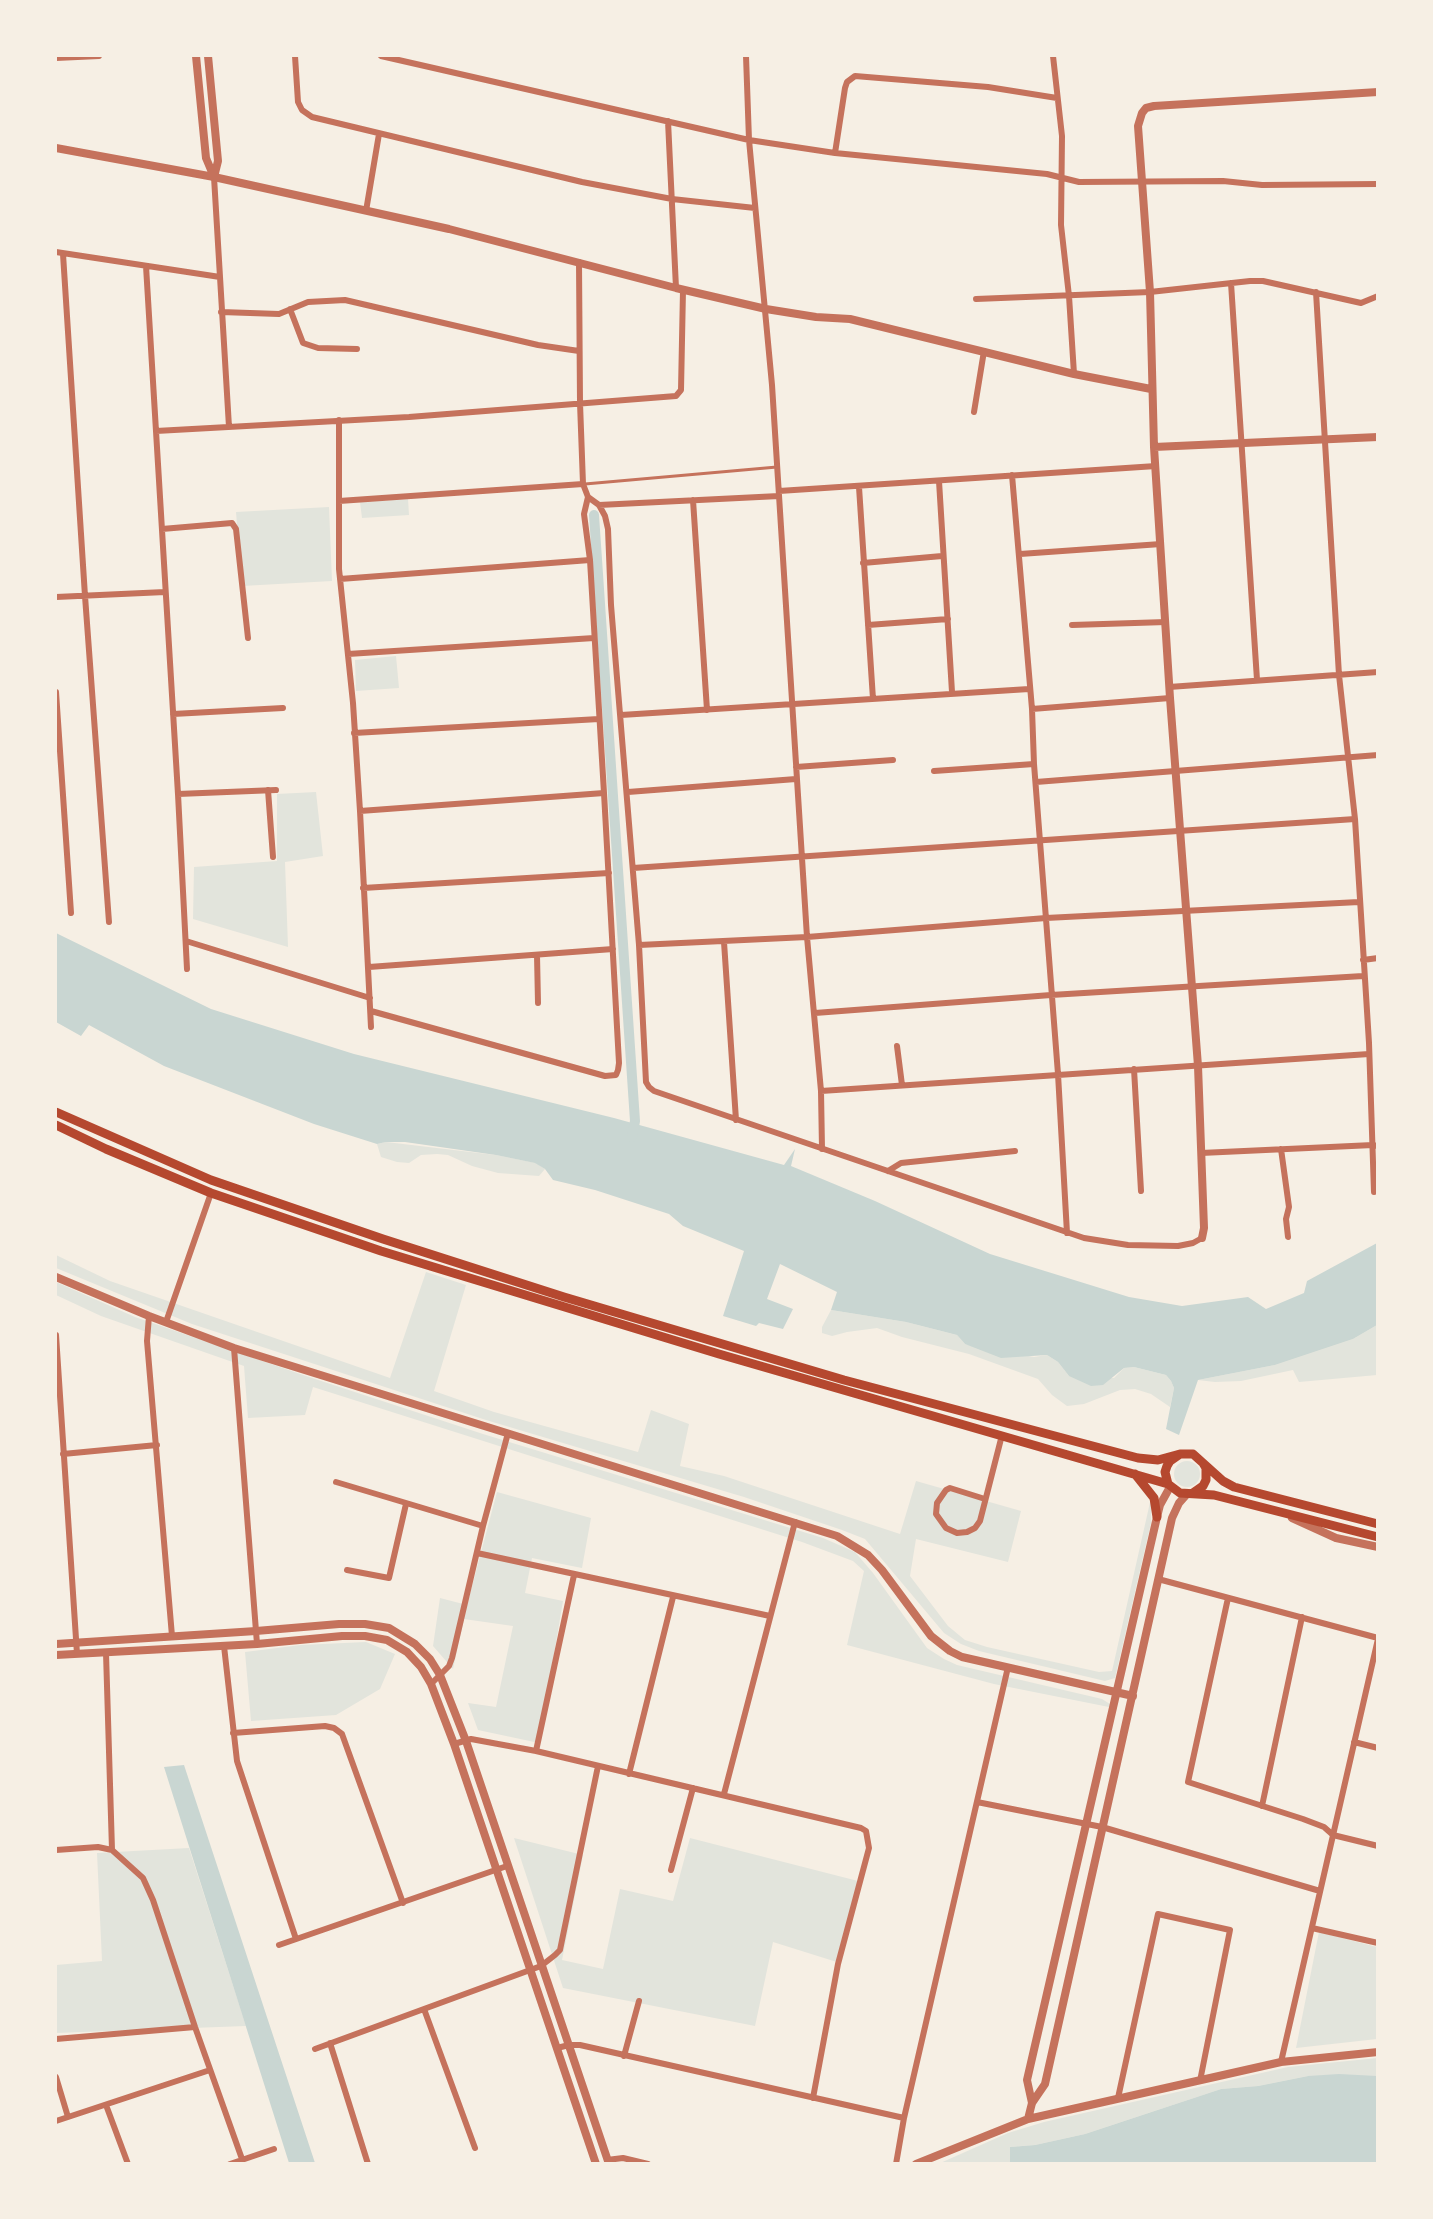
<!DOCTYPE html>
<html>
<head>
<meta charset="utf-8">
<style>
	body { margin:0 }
	#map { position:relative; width:1433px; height:2219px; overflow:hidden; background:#f6efe4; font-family:"Public Sans",sans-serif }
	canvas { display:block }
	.frame { position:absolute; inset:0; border:57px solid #f6efe4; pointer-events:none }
</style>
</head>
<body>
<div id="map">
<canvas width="1433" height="2219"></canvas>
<div class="frame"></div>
</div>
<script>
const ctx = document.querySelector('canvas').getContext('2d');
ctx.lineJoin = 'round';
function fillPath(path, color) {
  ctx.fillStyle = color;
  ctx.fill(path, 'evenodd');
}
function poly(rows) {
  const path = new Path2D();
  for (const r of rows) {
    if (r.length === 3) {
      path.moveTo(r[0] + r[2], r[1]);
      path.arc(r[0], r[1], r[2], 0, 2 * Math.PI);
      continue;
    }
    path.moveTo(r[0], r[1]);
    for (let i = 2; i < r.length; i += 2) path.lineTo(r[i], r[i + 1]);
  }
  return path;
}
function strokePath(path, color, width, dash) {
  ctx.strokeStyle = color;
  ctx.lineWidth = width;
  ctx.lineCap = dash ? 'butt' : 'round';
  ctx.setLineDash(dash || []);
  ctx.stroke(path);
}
fillPath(poly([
	[408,499,409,515,362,518,360,502],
	[329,507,332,581,242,586,236,512],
	[396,656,399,688,356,691,355,660],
	[316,792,323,856,285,862,288,947,193,919,194,867,277,861,277,794],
	[386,1142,496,1155,536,1163,545,1169,539,1176,498,1173,472,1166,448,1155,437,1154,421,1155,409,1163,397,1162,381,1157,377,1144],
	[56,1255,110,1281,390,1378,426,1272,466,1285,434,1391,494,1412,638,1452,651,1410,689,1424,680,1466,724,1476,900,1534,916,1481,1021,1511,1008,1562,916,1539,910,1576,948,1626,965,1640,987,1647,1099,1672,1112,1671,1151,1498,1151,1523,1115,1678,1105,1681,979,1651,961,1644,944,1633,865,1539,842,1530,744,1497,486,1420,192,1324,56,1268],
	[56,1282,135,1317,306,1376,483,1434,823,1538,855,1552,873,1573,927,1648,944,1659,957,1665,1102,1699,1110,1704,1109,1707,994,1684,847,1645,864,1571,853,1561,802,1542,313,1387,305,1415,248,1418,244,1366,101,1316,56,1295],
	[831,1310,906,1322,957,1335,965,1344,1034,1357,1047,1355,1058,1362,1069,1376,1114,1378,1124,1368,1134,1367,1166,1375,1171,1381,1174,1388,1170,1407,1151,1394,1135,1389,1120,1390,1084,1404,1067,1406,1052,1395,1038,1379,969,1354,902,1337,877,1328,847,1332,832,1336,822,1333,822,1327],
	[1377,1325,1377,1375,1299,1382,1293,1370,1241,1381,1215,1382,1198,1380,1275,1365,1353,1339],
	[1187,1474,13],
	[497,1492,591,1518,582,1568,532,1558,525,1593,563,1601,539,1743,478,1730,468,1703,496,1707,513,1626,464,1619,453,1669,433,1646,440,1598,467,1605],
	[366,1642,395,1654,380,1689,336,1715,251,1721,245,1652,301,1645],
	[514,1838,583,1855,562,1960,603,1969,620,1889,673,1901,690,1838,858,1881,840,1963,773,1942,755,2026,563,1988],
	[189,1848,246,2026,56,2033,56,1965,102,1961,97,1853],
	[1319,1932,1377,1947,1377,2039,1296,2048],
	[1377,2058,1377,2076,1308,2076,1258,2086,1221,2089,1085,2134,1035,2145,1010,2147,1010,2162,1008,2163,938,2164,1008,2133,1044,2122,1288,2067]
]), '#e2e4dc');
fillPath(poly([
	[56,933,211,1009,354,1054,614,1118,784,1165,795,1149,791,1166,875,1201,990,1254,1129,1297,1182,1306,1248,1297,1266,1309,1304,1293,1307,1281,1377,1243,1377,1325,1353,1339,1275,1365,1198,1380,1179,1435,1166,1429,1174,1388,1171,1381,1166,1375,1134,1367,1124,1368,1103,1385,1091,1386,1069,1376,1058,1362,1047,1355,1001,1358,965,1344,957,1335,906,1322,831,1310,837,1292,780,1264,767,1299,793,1309,783,1329,759,1323,756,1326,723,1316,744,1251,683,1226,669,1214,595,1190,553,1180,545,1169,535,1163,496,1155,405,1142,386,1142,377,1144,314,1124,164,1066,89,1025,81,1036,56,1022],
	[184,1765,315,2163,289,2163,164,1767],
	[1339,2074,1377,2076,1377,2163,1008,2163,1010,2162,1010,2147,1035,2145,1085,2134,1221,2089,1258,2086,1308,2076]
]), '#c9d6d2');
strokePath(poly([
	[594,515,635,1121,632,1137]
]), '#c9d6d2', 10);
strokePath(poly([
	[585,484,777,467]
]), '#c5725c', 3);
strokePath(poly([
	[295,56,298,102,302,110,312,117,582,182,672,199,755,208],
	[381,56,749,140,835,153,1047,174,1079,182,1223,181,1262,185,1378,184],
	[746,56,749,140,772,385,807,937,821,1091,822,1149],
	[1053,56,1062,136,1061,225,1069,296,1074,374],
	[56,58,99,56],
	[668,121,676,288],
	[835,153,845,88,847,82,855,76,988,87,1057,98],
	[214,177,229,427],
	[366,211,379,134],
	[56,252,220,277],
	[63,254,85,596,109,922],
	[146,266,178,794,187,969],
	[1231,283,1257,680],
	[1316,292,1339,675,1355,819,1369,1043,1374,1192],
	[976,299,1150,292,1250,281,1263,281,1361,303,1378,296],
	[290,309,303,343,318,348,357,349],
	[221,312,279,314,308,302,345,300,538,345,579,351],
	[974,412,984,351],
	[339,420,339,569,353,703,360,811,371,1027],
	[156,431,409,417,676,396,681,390,683,290],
	[1012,475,1032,709,1034,764,1058,1074,1067,1233],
	[939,481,952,692],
	[859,487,873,699],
	[779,491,1156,466],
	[588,497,599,505,605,516,608,529,611,605,639,945,646,1082,649,1087,654,1091,1084,1238,1128,1245,1178,1246,1193,1243,1202,1238],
	[693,500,707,710],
	[339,501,583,484],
	[599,505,779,496],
	[162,529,232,523,236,529,248,638],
	[1020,554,1161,544],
	[863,563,942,556],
	[340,579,590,560],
	[56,597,165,592],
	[868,625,948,619],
	[1072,625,1166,622],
	[348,654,594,638],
	[1169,687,1378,672],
	[56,692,71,913],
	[1032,709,1170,698],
	[173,714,283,708],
	[621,715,1029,689],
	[354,733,599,719],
	[796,767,893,760],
	[934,771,1034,764],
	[1036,782,1378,755],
	[268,790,273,857],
	[628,792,796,779],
	[178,794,276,790],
	[360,811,604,793],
	[633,868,1355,819],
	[363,888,609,873],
	[186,941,370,998],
	[724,942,736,1120],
	[639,945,807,937,1046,918,1359,902],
	[537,955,538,1003],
	[1363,960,1378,958],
	[369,967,613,949],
	[371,1011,605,1076,616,1075,618,1070,619,1063,604,793,590,560,584,514,588,497,583,484,580,403,579,262],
	[815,1013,1051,995,1363,976],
	[897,1046,902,1085],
	[1134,1069,1141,1191],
	[821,1091,1369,1054],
	[1281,1149,1289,1207,1286,1219,1288,1237],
	[1201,1153,1373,1145,1378,1146],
	[888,1171,901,1163,1015,1151],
	[149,1316,147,1341,172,1636],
	[166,1322,211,1193],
	[56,1335,77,1654],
	[234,1348,257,1644],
	[63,1454,157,1445],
	[336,1482,483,1526],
	[985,1499,950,1488,946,1490,937,1503,936,1514,946,1528,957,1533,967,1532,975,1528,980,1521,1002,1435],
	[477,1553,770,1616],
	[347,1570,389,1578,406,1504],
	[1158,1579,1378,1638],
	[1228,1598,1188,1782,1303,1819,1324,1827,1333,1835,1378,1846],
	[224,1646,237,1761,296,1939],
	[106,1653,112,1850,143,1878,153,1900,195,2027,242,2159],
	[431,1684,449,1666,452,1658,483,1526,508,1433],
	[233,1733,325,1726,334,1728,342,1734,403,1903],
	[1354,1742,1378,1748],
	[454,1744,471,1739,536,1751,861,1828,866,1831,869,1848,838,1964,813,2098],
	[536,1751,574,1575],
	[629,1774,673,1597],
	[724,1794,795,1522],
	[977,1802,1102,1827,1320,1891],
	[1262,1806,1302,1617],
	[56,1850,98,1847,112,1850],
	[671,1870,693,1788],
	[1312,1928,1378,1943],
	[279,1945,507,1866],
	[424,2009,475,2148],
	[56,2039,195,2027],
	[330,2043,368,2164],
	[557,2048,569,2045,580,2045,904,2118],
	[315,2049,541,1966,555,1955,560,1950,598,1766],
	[624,2056,639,2001],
	[1281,2062,1378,1639],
	[56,2077,68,2117],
	[1118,2098,1158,1914,1230,1930,1200,2081],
	[106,2105,128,2164],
	[56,2121,210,2070],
	[607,2160,623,2158,648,2164],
	[230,2164,274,2149],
	[896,2164,904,2118,1008,1667]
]), '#c5725c', 6);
strokePath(poly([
	[196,56,206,158,214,177],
	[208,56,218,161,214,177],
	[56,148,214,177,449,229,676,288,766,309,816,317,850,319,1074,374,1151,389],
	[1154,447,1378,437],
	[1202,1238,1204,1228,1198,1066,1170,698,1154,447,1150,292,1138,126,1142,113,1146,108,1154,106,1378,92],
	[56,1277,149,1316,234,1348,837,1536,868,1555,882,1570,931,1636,950,1651,962,1657,1133,1696],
	[1292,1518,1336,1538,1378,1547],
	[56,1644,256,1631,339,1624,365,1624,389,1628,415,1644,430,1659,440,1675,466,1741,609,2164],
	[56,1655,257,1644,342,1636,365,1636,387,1640,407,1652,421,1667,431,1684,454,1744,596,2164],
	[1032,2103,1027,2080,1157,1517,1160,1505,1170,1487],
	[1028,2119,1032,2103,1045,2084,1172,1518,1179,1503,1187,1494],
	[916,2164,1028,2119,1281,2062,1378,2052]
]), '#c5725c', 8);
strokePath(poly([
	[56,1112,211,1180,383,1239,564,1297,844,1380,1138,1458,1158,1460,1180,1454],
	[56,1125,106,1149,211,1193,381,1251,719,1354,1168,1484],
	[1135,1474,1154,1498,1157,1517],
	[1193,1493,1203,1486,1206,1480,1206,1468,1203,1463],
	[1378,1524,1234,1487,1223,1481,1193,1454,1180,1454,1170,1461,1167,1466,1165,1472,1168,1484,1180,1493,1214,1495,1378,1537]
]), '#b5482f', 9);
</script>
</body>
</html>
